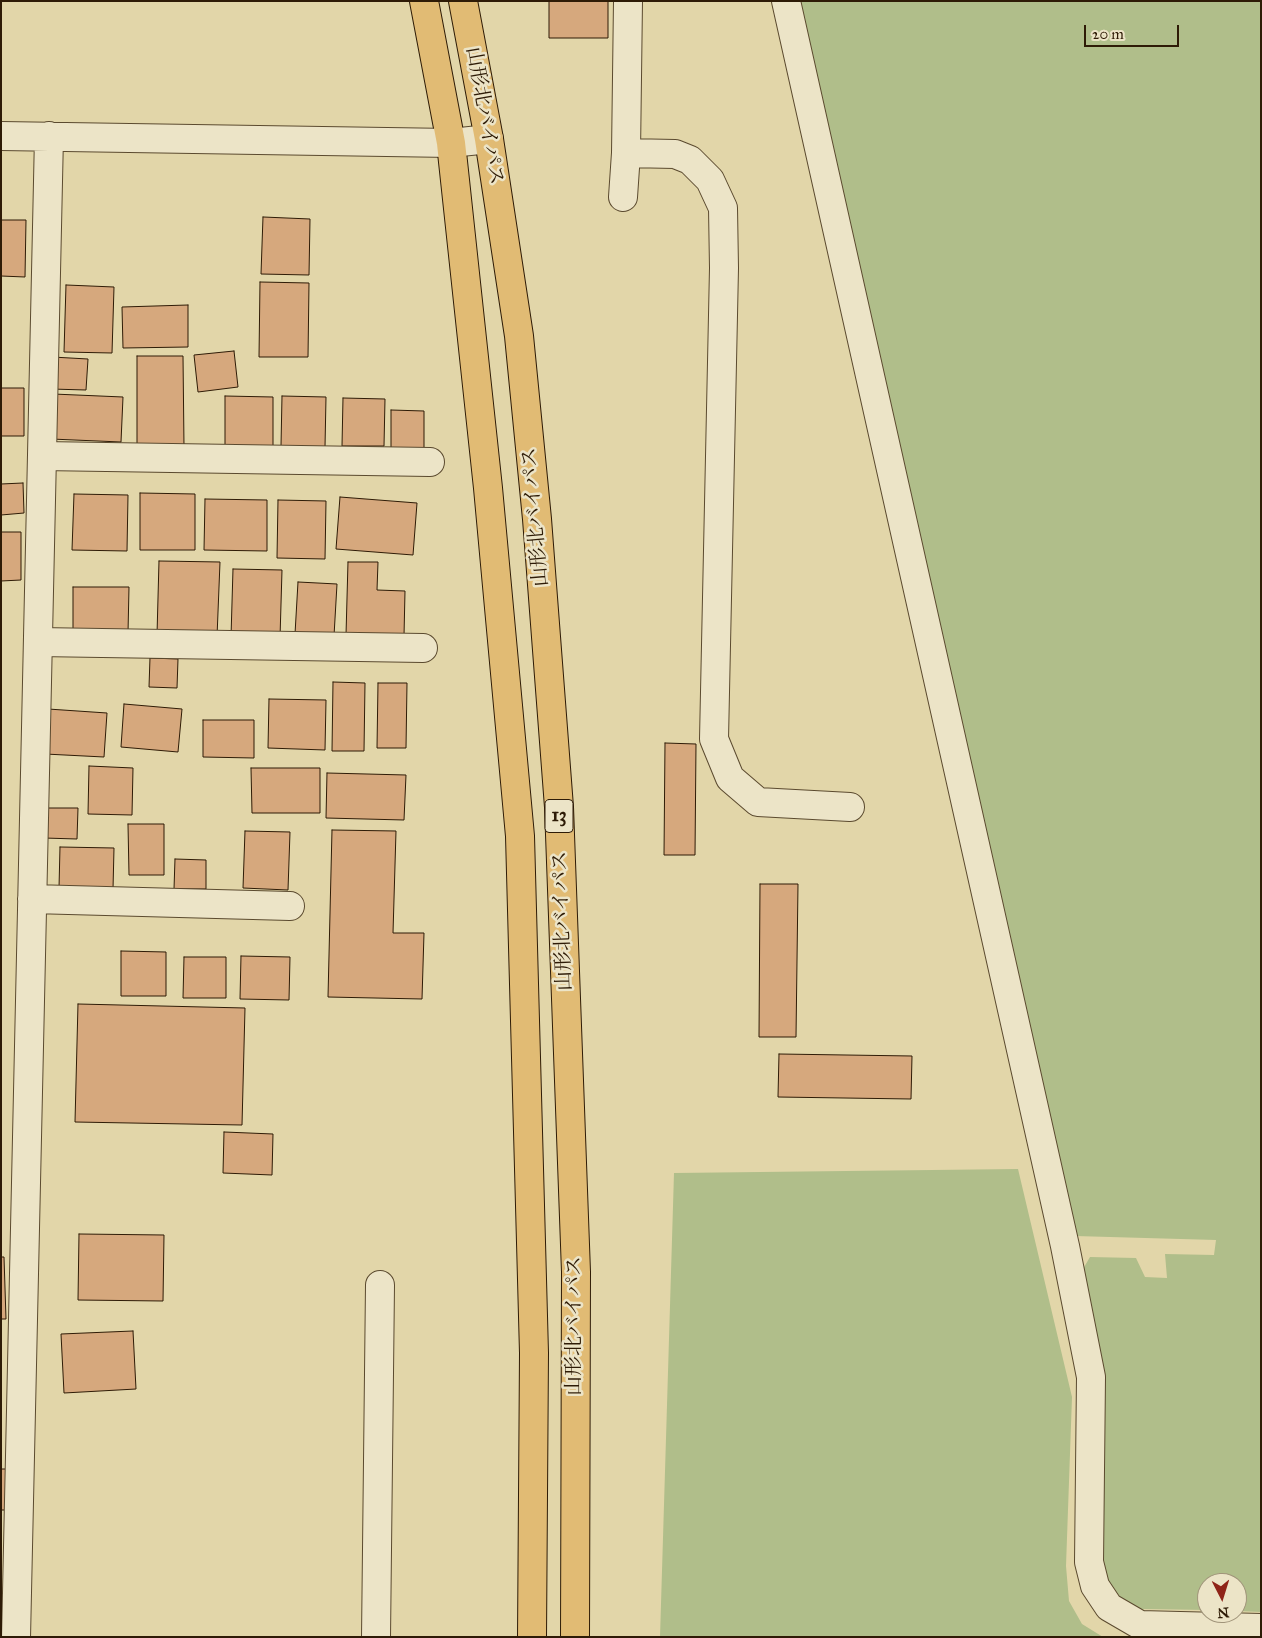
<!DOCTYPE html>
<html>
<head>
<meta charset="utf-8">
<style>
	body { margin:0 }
	#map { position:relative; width:1262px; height:1638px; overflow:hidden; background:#e2d6a9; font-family:"IM FELL Great Primer",serif }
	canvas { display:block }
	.frame { position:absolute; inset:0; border:2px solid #2e1b06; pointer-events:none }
	.north { position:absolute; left:1197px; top:1573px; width:50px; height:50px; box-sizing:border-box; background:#ece4c7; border:1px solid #a0947a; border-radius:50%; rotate:175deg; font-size:14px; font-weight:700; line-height:20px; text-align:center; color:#2e1b06 }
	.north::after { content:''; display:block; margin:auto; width:18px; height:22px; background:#8f2418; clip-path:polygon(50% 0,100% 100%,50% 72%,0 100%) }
	.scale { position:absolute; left:1084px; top:25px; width:95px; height:22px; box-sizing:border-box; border:2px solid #2e1b06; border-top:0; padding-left:6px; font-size:15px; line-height:18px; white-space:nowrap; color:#2e1b06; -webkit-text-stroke:4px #ece4c7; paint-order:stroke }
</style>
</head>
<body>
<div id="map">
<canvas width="1262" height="1638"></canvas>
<div class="frame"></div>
<div class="north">N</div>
<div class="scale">20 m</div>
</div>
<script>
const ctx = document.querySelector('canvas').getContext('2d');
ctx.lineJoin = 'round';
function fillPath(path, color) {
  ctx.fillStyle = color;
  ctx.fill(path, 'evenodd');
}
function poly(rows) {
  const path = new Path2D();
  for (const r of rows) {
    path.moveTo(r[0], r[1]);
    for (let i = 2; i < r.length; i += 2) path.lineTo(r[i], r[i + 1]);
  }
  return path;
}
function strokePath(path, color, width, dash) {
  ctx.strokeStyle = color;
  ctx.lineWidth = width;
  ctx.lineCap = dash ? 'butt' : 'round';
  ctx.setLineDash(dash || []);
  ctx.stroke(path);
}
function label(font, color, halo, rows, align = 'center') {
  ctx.font = font + ' "IM FELL Great Primer","Noto Serif JP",serif';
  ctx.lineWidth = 5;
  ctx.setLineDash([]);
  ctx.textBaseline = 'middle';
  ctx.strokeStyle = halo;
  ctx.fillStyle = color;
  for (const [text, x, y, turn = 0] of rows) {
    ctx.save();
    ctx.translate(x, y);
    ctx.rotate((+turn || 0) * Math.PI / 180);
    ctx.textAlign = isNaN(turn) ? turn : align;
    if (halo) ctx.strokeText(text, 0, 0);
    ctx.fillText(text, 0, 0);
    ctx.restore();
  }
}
fillPath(poly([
	[799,1,1261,1,1261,1612,1237,1611,1237,1583,1207,1583,1207,1610,1140,1609,1120,1597,1107,1579,1104,1561,1104,1374,1080,1274,1090,1257,1136,1258,1145,1277,1167,1278,1165,1254,1214,1255,1216,1240,1075,1236],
	[1018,1169,1072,1397,1066,1566,1069,1601,1082,1624,1103,1637,660,1637,674,1173]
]), '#b0be8a');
const building = poly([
	[549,1,608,1,608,38,549,38,549,1],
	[263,217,310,219,309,275,261,274,263,217],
	[1,220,26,220,25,277,1,276,1,220],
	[260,282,309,283,308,357,259,357,260,282],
	[66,285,114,287,112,353,64,352,66,285],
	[188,305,188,347,123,348,122,307,188,305],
	[234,351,238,387,198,392,194,355,234,351],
	[137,356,183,356,184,447,137,448,137,356],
	[52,357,88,359,86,390,51,389,52,357],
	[1,388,24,388,24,436,1,436,1,388],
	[53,394,123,397,121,442,51,439,53,394],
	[225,396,273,397,273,450,225,449,225,396],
	[282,396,326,397,325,447,281,446,282,396],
	[343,398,385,399,384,446,342,446,343,398],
	[391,410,424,411,424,454,391,453,391,410],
	[23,483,24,513,1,515,1,484,23,483],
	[140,493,195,494,195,550,140,550,140,493],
	[74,494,128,495,127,551,72,550,74,494],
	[340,497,417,503,413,555,336,549,340,497],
	[205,499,267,500,267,551,204,550,205,499],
	[278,500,326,501,325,559,277,558,278,500],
	[1,532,21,532,21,580,1,581,1,532],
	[159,561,220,562,217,637,157,635,159,561],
	[348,562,378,562,377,590,405,591,404,636,346,635,348,562],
	[233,569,282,570,280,638,231,637,233,569],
	[298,582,337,584,334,636,295,634,298,582],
	[73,587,129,587,128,633,73,633,73,587],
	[150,658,178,659,177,688,149,687,150,658],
	[333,682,365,683,364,751,332,751,333,682],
	[378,683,407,683,406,748,377,748,378,683],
	[269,699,326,700,325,750,268,748,269,699],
	[124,704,182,709,178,752,121,747,124,704],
	[48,709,107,713,104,757,45,754,48,709],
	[203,720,254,720,254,758,203,757,203,720],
	[665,743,696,744,695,855,664,855,665,743],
	[89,766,133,768,132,815,88,814,89,766],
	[251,768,320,768,320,813,252,813,251,768],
	[327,773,406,775,404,820,326,818,327,773],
	[45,808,78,808,77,839,44,838,45,808],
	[128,824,164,824,164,875,129,875,128,824],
	[332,830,396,831,393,933,424,933,422,999,328,997,332,830],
	[245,831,290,832,288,890,243,888,245,831],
	[60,847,114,848,113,889,59,888,60,847],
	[175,859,206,860,206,889,174,889,175,859],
	[760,884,798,884,796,1037,759,1037,760,884],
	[121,951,166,952,166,996,121,996,121,951],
	[241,956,290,957,289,1000,240,999,241,956],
	[184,957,226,957,226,998,183,998,184,957],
	[78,1004,245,1008,242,1125,75,1122,78,1004],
	[779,1054,912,1056,911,1099,778,1097,779,1054],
	[224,1132,273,1134,272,1175,223,1173,224,1132],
	[79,1234,164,1235,163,1301,78,1300,79,1234],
	[1,1257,4,1257,6,1319,1,1319,1,1257],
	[133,1331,136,1389,64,1393,61,1334,133,1331],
	[1,1469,8,1469,8,1510,1,1510,1,1469]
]);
fillPath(building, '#d6a87d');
strokePath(building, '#2e1b06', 1);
const minor = poly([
	[786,1,1065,1246,1091,1377,1089,1562,1095,1586,1109,1607,1140,1625,1261,1628],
	[1,136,451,143,489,139],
	[626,153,675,154,690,160,710,180,723,208,724,268,714,739,730,778,758,802,850,807],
	[623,197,626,153,628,1],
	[42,456,430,462],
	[38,642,423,648],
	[32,899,290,906],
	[16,1637,49,136],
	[376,1637,380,1285]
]);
const highway = poly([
	[424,1,451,143,488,488,520,836,534,1353,532,1637],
	[463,1,489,139,519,336,537,519,559,807,576,1272,575,1637]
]);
strokePath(minor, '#5b4a2f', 30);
strokePath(highway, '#2e1b06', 30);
strokePath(minor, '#ece4c7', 28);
strokePath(highway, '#e1bb74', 28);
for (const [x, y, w] of [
	[559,816,28]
]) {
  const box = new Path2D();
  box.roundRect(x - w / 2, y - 16.5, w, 33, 4);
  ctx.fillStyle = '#ece4c7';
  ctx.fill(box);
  strokePath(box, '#2e1b06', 1);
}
label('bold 19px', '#2e1b06', null, [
	["13",559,816]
]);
label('20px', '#2e1b06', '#ece4c7', [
	["山形北バイパス",484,116,80],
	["山形北バイパス",536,517,-95],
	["山形北バイパス",563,921,-92],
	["山形北バイパス",575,1326,-90]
]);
</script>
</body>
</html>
